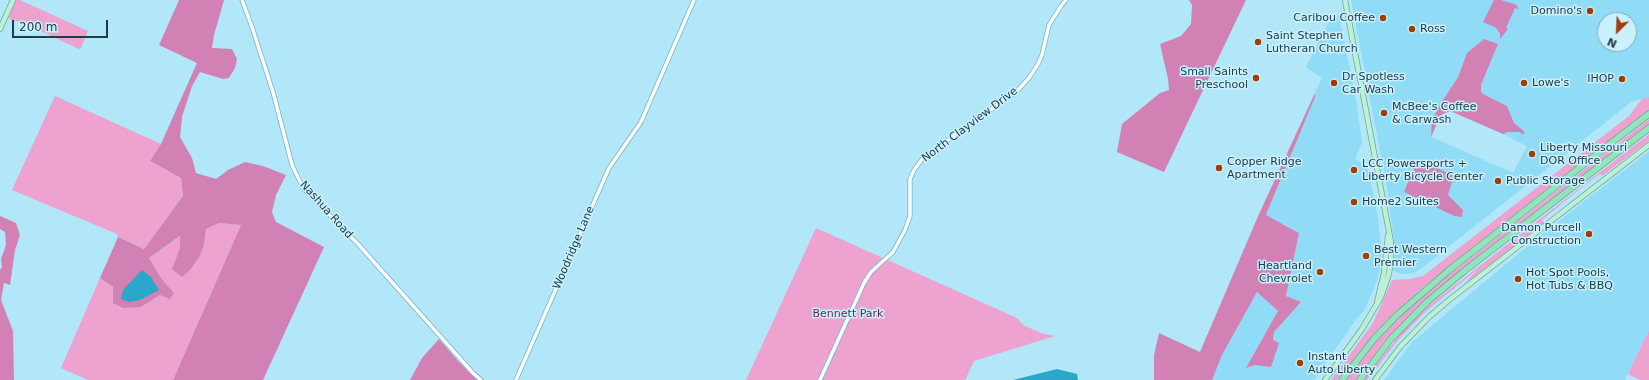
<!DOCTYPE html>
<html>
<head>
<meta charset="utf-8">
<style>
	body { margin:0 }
	#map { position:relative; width:1649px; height:380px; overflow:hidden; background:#b2e6f9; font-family:"DejaVu Sans",sans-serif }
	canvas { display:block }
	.north { position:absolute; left:1597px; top:12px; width:40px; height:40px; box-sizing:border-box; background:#caf1ff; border:1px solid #86a9b5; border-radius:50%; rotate:204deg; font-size:11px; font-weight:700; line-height:16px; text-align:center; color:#203c45 }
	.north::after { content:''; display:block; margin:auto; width:14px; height:18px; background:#a03c06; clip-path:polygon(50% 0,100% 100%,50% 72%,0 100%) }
	.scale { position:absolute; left:12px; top:20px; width:96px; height:18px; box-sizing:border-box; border:2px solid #203c45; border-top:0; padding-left:5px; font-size:12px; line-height:14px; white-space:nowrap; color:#203c45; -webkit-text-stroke:3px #caf1ff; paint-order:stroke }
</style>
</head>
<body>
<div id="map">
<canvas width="1649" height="380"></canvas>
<div class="north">N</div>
<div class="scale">200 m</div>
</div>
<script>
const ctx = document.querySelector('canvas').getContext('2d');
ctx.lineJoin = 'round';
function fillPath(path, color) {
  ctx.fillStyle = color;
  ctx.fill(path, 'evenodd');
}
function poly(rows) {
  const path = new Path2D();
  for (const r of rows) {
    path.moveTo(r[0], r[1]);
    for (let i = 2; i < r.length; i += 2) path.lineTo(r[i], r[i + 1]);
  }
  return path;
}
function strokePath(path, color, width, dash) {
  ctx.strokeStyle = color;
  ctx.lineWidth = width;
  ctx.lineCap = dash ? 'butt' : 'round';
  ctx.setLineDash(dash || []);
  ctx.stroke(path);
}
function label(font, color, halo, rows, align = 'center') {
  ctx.font = font + ' "DejaVu Sans",sans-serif';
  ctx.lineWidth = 3;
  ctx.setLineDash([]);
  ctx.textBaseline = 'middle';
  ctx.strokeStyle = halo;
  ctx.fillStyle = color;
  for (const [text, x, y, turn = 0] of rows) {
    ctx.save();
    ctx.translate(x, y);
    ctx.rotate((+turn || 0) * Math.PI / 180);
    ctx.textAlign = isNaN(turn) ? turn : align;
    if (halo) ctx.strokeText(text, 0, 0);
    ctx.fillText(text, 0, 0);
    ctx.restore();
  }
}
fillPath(poly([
	[1351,0,1649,0,1649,97,1631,102,1422,268,1414,273,1402,274,1396,272,1393,270,1395,249,1387,187],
	[1605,20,1629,20,1629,44,1605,44],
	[1498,44,1481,85,1481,90,1483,94,1507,106,1514,123,1524,131,1524,135,1519,132,1508,132,1503,134,1527,146,1513,173,1432,137,1432,120,1441,103,1458,77,1467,53],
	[1454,175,1448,195,1462,217,1454,216,1404,192],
	[1339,15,1356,99,1362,143,1355,159,1367,166,1377,211,1381,245,1381,261,1377,281,1364,311,1357,318,1314,380,1212,380,1222,355,1257,292,1278,311,1247,368,1255,365,1273,340,1274,332,1301,302,1286,296,1299,233,1286,225,1266,216,1315,97,1315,92,1322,78,1306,67,1328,24,1333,18],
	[1649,151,1649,330,1625,380,1384,380,1411,343,1537,238]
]), '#90dcf7');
fillPath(poly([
	[16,0,20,0,88,31,81,48,79,49,21,22,11,20,9,17,10,14],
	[55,96,161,144,150,161,181,178,183,196,144,249,118,237,117,234,12,190],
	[1649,97,1649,110,1422,288,1395,312,1377,331,1337,380,1331,380,1373,323,1392,280,1410,279,1423,276,1629,116,1642,99],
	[1649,119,1649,124,1436,291,1418,307,1379,350,1358,380,1346,380,1379,337,1422,296],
	[1649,134,1649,141,1602,176,1600,174,1581,188,1542,220,1545,223,1462,286,1479,268,1424,313,1399,339,1367,380,1364,380,1401,333,1427,307],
	[219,223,241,225,173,380,88,380,61,368,100,278,141,307,160,295,174,293,161,278,149,258,181,236,180,248,172,269,190,270,204,245,206,229],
	[816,228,1017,318,1023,325,1041,333,1055,336,974,361,965,380,746,380],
	[1649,330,1649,380,1640,380,1628,374]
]), '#eda2d0');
fillPath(poly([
	[179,0,224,0,214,35,212,48,232,49,237,59,235,68,229,78,223,79,200,72,192,86,182,117,180,137,192,158,196,173,216,179,228,170,245,162,263,166,286,175,276,195,272,212,276,222,324,247,263,380,173,380,241,225,219,223,206,229,204,245,199,257,190,270,182,277,172,269,180,248,180,236,149,258,161,278,174,293,170,299,160,295,141,307,123,308,113,303,113,287,100,278,118,237,144,249,183,196,181,178,150,161,161,144,197,63,159,45],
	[1189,0,1246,0,1164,172,1117,152,1122,124,1160,93,1169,90,1168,79,1160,44,1181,36,1191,24,1192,5],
	[1494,0,1501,0,1517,5,1518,9,1515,8,1506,28,1508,29,1500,39,1500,33,1495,27,1483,22],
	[1484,39,1498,44,1481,85,1481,91,1483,94,1507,106,1514,123,1524,131,1524,135,1519,132,1508,132,1503,134,1450,111,1441,115,1431,137,1432,120,1441,103,1458,77,1467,53],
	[1315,93,1315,97,1266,215,1299,233,1286,296,1301,302,1274,332,1273,340,1279,343,1271,367,1255,365,1246,368,1278,311,1257,292,1222,355,1212,380,1154,380,1154,355,1159,333,1200,352,1259,214],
	[1418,159,1454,176,1448,195,1463,210,1462,217,1454,216,1404,192],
	[0,216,16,223,20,235,15,250,10,285,4,283,1,300,13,331,14,380,0,380,0,270,2,267,1,259,6,245,5,232,0,229],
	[439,339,457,360,477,380,410,380,422,358]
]), '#d181b4');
fillPath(poly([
	[142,270,151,277,159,290,140,300,129,302,121,299,123,290],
	[1057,369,1077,374,1078,380,1013,380]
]), '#29a8cc');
const minor = poly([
	[242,0,252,27,273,92,292,165,303,188,358,244,473,373,481,380],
	[516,380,609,168,641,122,694,0],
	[820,380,864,283,871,272,893,252,905,230,910,216,910,179,914,170,923,158,1017,91,1029,78,1038,64,1042,55,1049,25,1061,6,1066,0]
]);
const major = poly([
	[0,29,13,0],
	[1377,302,1384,273,1388,235],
	[1325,380,1362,329,1381,297,1389,274,1391,257,1391,242,1345,0],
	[1375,380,1400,347,1429,317,1449,300,1649,145]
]);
const highway = poly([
	[1342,380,1374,339,1397,315,1448,271,1620,136,1649,114],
	[1360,380,1390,340,1427,302,1463,272,1649,128]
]);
strokePath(minor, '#70b1c8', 5);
strokePath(major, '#6aa992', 6);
strokePath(highway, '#6aa992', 7);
strokePath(minor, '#fff', 3.5);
strokePath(major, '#beefd7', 4.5);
strokePath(highway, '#92e4bc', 5.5);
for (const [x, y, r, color] of [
	[1590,11,4,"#a03c06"],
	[1383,18,4,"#a03c06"],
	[1412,29,4,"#a03c06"],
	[1258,42,4,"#a03c06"],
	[1256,78,4,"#a03c06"],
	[1622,79,4,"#a03c06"],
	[1334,83,4,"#a03c06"],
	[1524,83,4,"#a03c06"],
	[1384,113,4,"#a03c06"],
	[1532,154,4,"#a03c06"],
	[1219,168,4,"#a03c06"],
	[1354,170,4,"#a03c06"],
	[1498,181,4,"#a03c06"],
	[1354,202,4,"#a03c06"],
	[1589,234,4,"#a03c06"],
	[1366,256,4,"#a03c06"],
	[1320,272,4,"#a03c06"],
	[1518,279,4,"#a03c06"],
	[1300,363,4,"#a03c06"]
]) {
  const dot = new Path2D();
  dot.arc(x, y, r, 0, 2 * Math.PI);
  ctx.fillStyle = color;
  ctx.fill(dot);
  strokePath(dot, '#caf1ff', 1.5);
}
label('11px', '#203c45', '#caf1ff', [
	["Domino's",1582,11,"right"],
	["Caribou Coffee",1375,18,"right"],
	["Ross",1420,29],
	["Saint Stephen",1266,36],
	["Lutheran Church",1266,49],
	["Small Saints",1248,72,"right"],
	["Preschool",1248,85,"right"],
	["Dr Spotless",1342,77],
	["Car Wash",1342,90],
	["IHOP",1614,79,"right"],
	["Lowe's",1532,83],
	["McBee's Coffee",1392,107],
	["& Carwash",1392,120],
	["Liberty Missouri",1540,148],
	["DOR Office",1540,161],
	["Copper Ridge",1227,162],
	["Apartment",1227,175],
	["LCC Powersports +",1362,164],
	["Liberty Bicycle Center",1362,177],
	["Public Storage",1506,181],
	["Home2 Suites",1362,202],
	["Damon Purcell",1581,228,"right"],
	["Construction",1581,241,"right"],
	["Best Western",1374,250],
	["Premier",1374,263],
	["Heartland",1312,266,"right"],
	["Chevrolet",1312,279,"right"],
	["Hot Spot Pools,",1526,273],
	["Hot Tubs & BBQ",1526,286],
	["Instant",1308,357],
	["Auto Liberty",1308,370]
], 'left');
label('11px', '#203c45', '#caf1ff', [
	["North Clayview Drive",970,125,-37],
	["Nashua Road",326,210,48],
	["Woodridge Lane",574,248,-67]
]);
label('11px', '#76185b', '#caf1ff', [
	["Bennett Park",848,314]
]);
</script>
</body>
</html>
